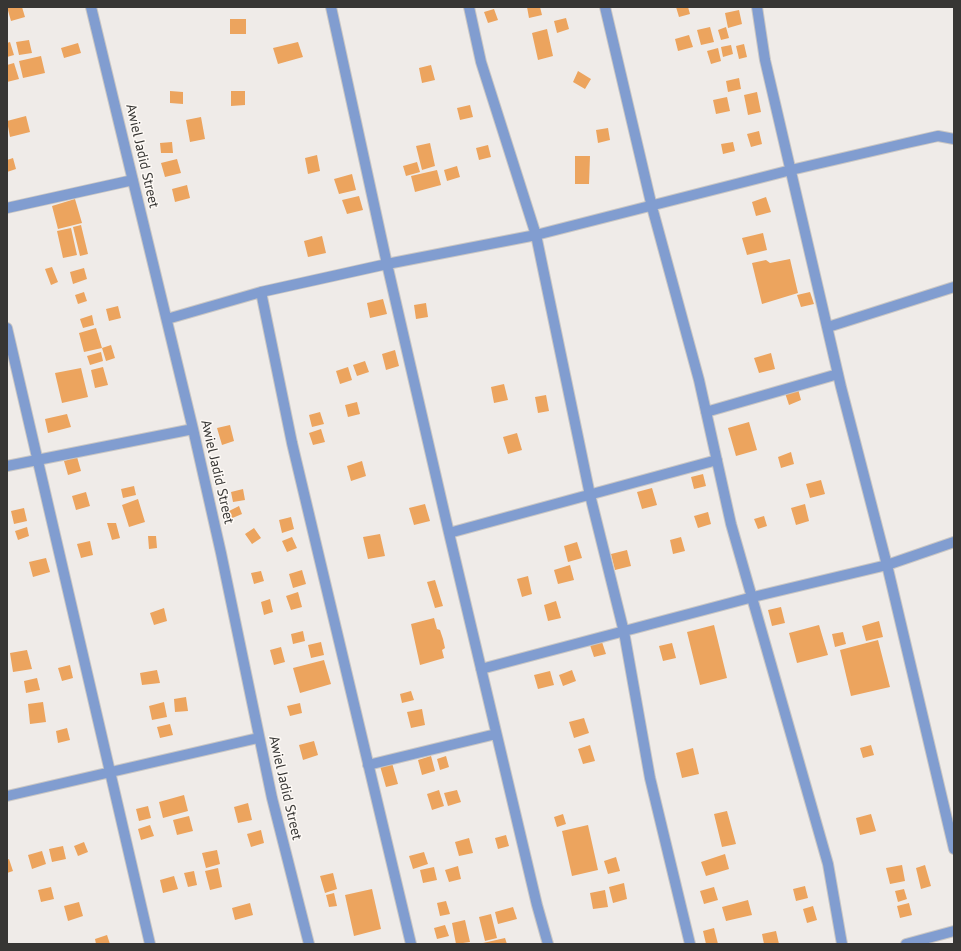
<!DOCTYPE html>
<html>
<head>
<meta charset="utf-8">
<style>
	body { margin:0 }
	#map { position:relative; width:961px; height:951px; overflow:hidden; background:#efebe8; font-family:"PT Sans",sans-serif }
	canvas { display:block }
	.frame { position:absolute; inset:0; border:8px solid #373634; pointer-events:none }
</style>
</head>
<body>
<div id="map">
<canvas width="961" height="951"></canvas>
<div class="frame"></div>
</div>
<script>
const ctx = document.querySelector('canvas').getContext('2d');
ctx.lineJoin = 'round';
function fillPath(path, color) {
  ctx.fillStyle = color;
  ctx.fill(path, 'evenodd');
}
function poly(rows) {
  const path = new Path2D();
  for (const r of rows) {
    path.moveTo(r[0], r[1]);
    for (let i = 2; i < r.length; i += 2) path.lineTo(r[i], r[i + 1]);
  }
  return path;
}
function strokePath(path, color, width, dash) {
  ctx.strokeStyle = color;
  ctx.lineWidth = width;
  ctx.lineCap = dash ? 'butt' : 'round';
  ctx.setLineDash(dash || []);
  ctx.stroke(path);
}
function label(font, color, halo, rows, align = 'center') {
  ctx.font = font + ' "PT Sans",sans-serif';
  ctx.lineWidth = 3;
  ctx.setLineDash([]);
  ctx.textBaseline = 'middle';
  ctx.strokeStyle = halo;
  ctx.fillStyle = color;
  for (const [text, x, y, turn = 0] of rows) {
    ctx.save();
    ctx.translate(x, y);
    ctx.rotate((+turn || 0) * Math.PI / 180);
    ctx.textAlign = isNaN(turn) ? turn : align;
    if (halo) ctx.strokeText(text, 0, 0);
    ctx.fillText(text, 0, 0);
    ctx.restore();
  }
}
fillPath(poly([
	[7,7,22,7,25,17,11,21],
	[527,7,540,7,542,15,529,18],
	[676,7,688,7,690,14,679,17],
	[494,9,498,20,488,23,484,12],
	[739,10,742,24,728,28,725,13],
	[566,18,569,29,557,33,554,21],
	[230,19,246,19,246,34,230,34],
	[710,27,714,42,701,45,697,30],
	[726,27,729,38,721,40,718,30],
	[547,29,553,56,538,60,532,33],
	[689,35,693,47,678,51,675,39],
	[29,40,32,53,19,55,16,42],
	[10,42,14,55,7,57,7,43],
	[298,42,303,57,278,64,273,48],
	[78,43,81,53,64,58,61,48],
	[744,44,747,57,739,59,736,46],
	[731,45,733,54,723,57,721,47],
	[718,48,721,61,711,64,707,51],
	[41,56,45,73,23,78,19,61],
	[14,63,19,79,7,82,7,65],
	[431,65,435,80,422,83,419,68],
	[578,71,591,79,585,89,573,82],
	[739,78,741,89,728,92,726,81],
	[170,91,183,92,183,104,170,103],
	[231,91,245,91,245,105,231,106],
	[757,92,761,112,748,115,744,95],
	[727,97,730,111,716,114,713,100],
	[470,105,473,117,460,120,457,108],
	[26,116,30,132,10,137,7,121],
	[201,117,205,139,190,142,186,120],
	[608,128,610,140,598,143,596,130],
	[759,131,762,144,751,147,747,134],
	[172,142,173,153,161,153,160,143],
	[733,142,735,151,723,154,721,144],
	[430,143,435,166,422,170,416,146],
	[488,145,491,157,479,160,476,148],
	[317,155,320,171,308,174,305,158],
	[575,156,590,156,589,184,575,184],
	[13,158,16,169,7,172,7,160],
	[177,159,181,173,165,177,161,163],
	[417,162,420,172,406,176,403,166],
	[457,166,460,177,447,181,444,170],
	[437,170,441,185,415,192,411,176],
	[352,174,356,190,339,194,334,179],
	[187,185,190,198,175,202,172,189],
	[359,196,363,210,347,214,342,200],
	[766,197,771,212,756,216,752,202],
	[75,199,82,223,58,229,52,206],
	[81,225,88,254,80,256,73,227],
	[71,228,77,255,63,258,57,231],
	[763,233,767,250,747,255,742,238],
	[322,236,326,253,308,257,304,241],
	[790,259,798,293,762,304,752,263,766,260,770,263],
	[52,267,58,282,51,285,45,269],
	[84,268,87,279,73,284,70,272],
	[84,292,87,301,78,304,75,295],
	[810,292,814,304,801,307,797,295],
	[383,299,387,314,370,318,367,303],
	[426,303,428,317,416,319,414,305],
	[118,306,121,318,109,321,106,309],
	[92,315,94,325,83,328,80,319],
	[96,328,102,348,84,352,79,333],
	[111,345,115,358,106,361,102,348],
	[395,350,399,366,386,370,382,354],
	[101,352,103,361,90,365,87,356],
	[771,353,775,369,759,373,754,358],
	[365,361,369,372,357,376,353,365],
	[103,367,108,385,95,388,91,370],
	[348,367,352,380,340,384,336,371],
	[81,368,88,397,62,403,55,373],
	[504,384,508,400,494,403,491,387],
	[798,389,801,400,789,405,785,393],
	[546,395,549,411,538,413,535,397],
	[357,402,360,414,348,417,345,405],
	[320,412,324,424,312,427,309,415],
	[67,414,71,427,48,433,45,419],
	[749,422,757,450,736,456,728,428],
	[230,425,234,441,222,445,217,428],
	[321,429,325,442,313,445,309,433],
	[517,433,522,450,508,454,503,437],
	[791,452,794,464,781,468,778,457],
	[77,457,81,471,68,475,64,461],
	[362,461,366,476,351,481,347,466],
	[703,474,706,486,694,489,691,477],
	[821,480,825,494,810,498,806,484],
	[134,486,136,495,123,498,121,489],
	[652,488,657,505,642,509,637,492],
	[243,489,245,500,233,502,231,492],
	[86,492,90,506,76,510,72,496],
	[138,499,145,522,129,527,122,505],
	[425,504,430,521,414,525,409,508],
	[805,504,809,521,796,525,791,508],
	[239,506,242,514,230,519,227,512],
	[24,508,27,521,14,524,11,511],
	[708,512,711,524,698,528,694,516],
	[764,516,767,526,758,529,754,519],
	[291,517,294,529,282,533,279,520],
	[107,523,116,523,120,538,112,540],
	[27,527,29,536,18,540,15,531],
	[254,528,261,538,252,544,245,534],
	[380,534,385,556,368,559,363,537],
	[148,536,156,536,157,548,149,549],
	[292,537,297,548,287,552,282,541],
	[681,537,685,551,673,554,670,540],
	[90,541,93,555,81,558,77,544],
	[577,542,582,558,568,562,564,546],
	[627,550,631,566,615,570,611,554],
	[46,558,50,572,33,577,29,562],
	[570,565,574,580,558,584,554,570],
	[302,570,306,584,293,588,289,574],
	[261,571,264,581,254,584,251,573],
	[528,576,532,594,522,597,517,579],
	[435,580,443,606,435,608,427,582],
	[298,592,302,607,291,610,286,596],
	[270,599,273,612,264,615,261,602],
	[556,601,561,618,548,621,544,605],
	[781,607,785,623,772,626,768,610],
	[164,608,167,621,154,625,150,613],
	[434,618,437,629,440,630,443,639,445,648,442,650,444,658,420,665,411,624],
	[879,621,883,637,866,641,862,626],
	[714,625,727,678,700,685,687,632],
	[819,625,828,655,797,663,789,633],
	[303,631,305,641,293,644,291,634],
	[843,632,846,644,835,647,832,634],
	[878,640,890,687,851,696,840,650],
	[321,642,324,655,311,658,308,645],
	[602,642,606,654,594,657,590,645],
	[672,643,676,658,663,661,659,646],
	[281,647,285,662,274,665,270,650],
	[27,650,32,669,13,672,10,653],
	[324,660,331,684,300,693,293,668],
	[70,665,73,678,62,681,58,668],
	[157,670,160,683,142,685,140,673],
	[572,670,576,681,563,686,559,675],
	[550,671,554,685,538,689,534,675],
	[37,678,40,690,26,693,24,681],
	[411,691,414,700,402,703,400,694],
	[186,697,188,711,175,712,174,699],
	[43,702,46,722,30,724,28,704],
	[164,702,167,717,152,720,149,706],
	[300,703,302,713,290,716,287,706],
	[422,709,425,725,411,728,407,712],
	[584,718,589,733,574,738,569,722],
	[170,724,173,735,160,738,157,727],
	[67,728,70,740,58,743,56,731],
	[314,741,318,755,303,760,299,745],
	[590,745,595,761,583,764,578,749],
	[871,745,874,755,863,758,860,748],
	[693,748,699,774,682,778,676,753],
	[431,756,435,771,422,775,418,760],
	[446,756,449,767,440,770,437,759],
	[392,763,398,784,386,787,380,766],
	[439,790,444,806,432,810,427,794],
	[457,790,461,802,448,806,444,793],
	[184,795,188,811,163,818,159,802],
	[248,803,252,820,238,823,234,807],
	[148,806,151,818,139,821,136,809],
	[727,811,736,844,722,847,714,814],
	[563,814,566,824,557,827,554,817],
	[871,814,876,831,860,835,856,818],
	[189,816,193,831,177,835,173,820],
	[150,825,154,836,141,840,138,829],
	[588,825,598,870,572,876,562,831],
	[261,830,264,843,251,847,247,834],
	[506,835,509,846,498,849,495,838],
	[469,838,473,853,459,856,455,842],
	[84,842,88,852,78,856,74,846],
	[63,846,66,859,52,862,49,849],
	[217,850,220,864,206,868,202,853],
	[42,851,46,864,32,869,28,855],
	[424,852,428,864,413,869,409,856],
	[725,854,729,869,706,876,701,862],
	[616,857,620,871,608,874,604,861],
	[9,859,13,871,7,873,7,860],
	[902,865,905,881,890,884,886,868],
	[925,865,931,886,921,889,916,868],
	[458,866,461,879,449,882,445,870],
	[434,867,437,880,423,883,420,870],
	[218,868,222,887,210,890,205,871],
	[194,871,197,885,188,887,184,873],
	[333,873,337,889,325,893,320,876],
	[174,876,178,889,163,893,160,880],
	[624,883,627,899,613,903,609,887],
	[805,886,808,898,796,901,793,889],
	[51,887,54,899,41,902,38,890],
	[714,887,718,900,704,904,700,891],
	[372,889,381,929,354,936,345,895],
	[904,889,907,899,898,902,895,891],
	[605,890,608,907,593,909,590,893],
	[334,893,337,906,329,907,326,895],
	[748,900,752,915,726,921,722,907],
	[446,901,450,914,440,916,437,903],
	[79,902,83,916,68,921,64,906],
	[250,903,253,915,235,920,232,908],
	[909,903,912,915,900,918,897,906],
	[813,906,817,920,807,923,803,909],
	[513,907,517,919,498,924,495,912],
	[491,914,497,938,485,941,479,917],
	[465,920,470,942,456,944,452,923],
	[445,925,449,936,437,939,434,928],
	[714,928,718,944,706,944,703,931],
	[776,931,779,944,764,944,762,934],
	[107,935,110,944,96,944,95,939],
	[505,938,507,944,484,944,483,943]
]), '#eca45e');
const minor = poly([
	[91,7,193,429,221,553,272,798,309,944],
	[331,7,387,264,449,533,537,905,548,944],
	[469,7,481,62,536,235,590,495,624,632,650,778,690,944],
	[605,7,652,207,699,380,731,524,828,864,842,944],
	[757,7,765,60,841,387,887,565,954,849],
	[7,208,133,180],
	[261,292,292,443,411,944],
	[167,319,261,292,387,264,536,235,791,170,907,143,938,136,954,139],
	[828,327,954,287],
	[7,328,150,944],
	[706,412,838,374],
	[7,466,193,429],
	[449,533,717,460],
	[481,669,753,597,887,565,954,542],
	[368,765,496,734],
	[7,796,258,738],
	[906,944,954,931]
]);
strokePath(minor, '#cac7c4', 12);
strokePath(minor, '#819dd0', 10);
label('14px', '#373634', '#fdf9f5', [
	["Awiel Jadid Street",142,156,77],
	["Awiel Jadid Street",217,472,77],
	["Awiel Jadid Street",285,788,77]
]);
</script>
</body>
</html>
